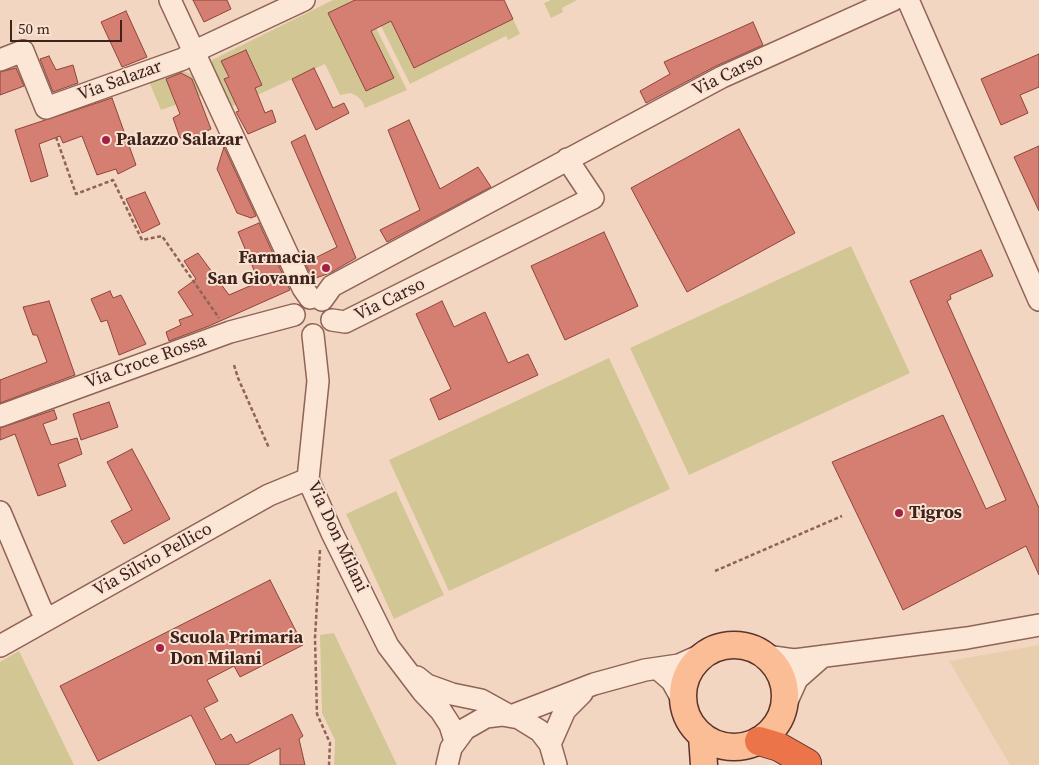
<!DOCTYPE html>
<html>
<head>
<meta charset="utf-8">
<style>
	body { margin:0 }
	#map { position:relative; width:1039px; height:765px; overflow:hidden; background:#f3d6c1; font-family:"Source Serif 4",serif }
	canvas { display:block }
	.scale { position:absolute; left:10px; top:20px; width:112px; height:22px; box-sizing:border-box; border:2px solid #3d231c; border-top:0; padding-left:6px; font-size:15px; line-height:18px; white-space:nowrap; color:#3d231c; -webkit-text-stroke:4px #f9e2d2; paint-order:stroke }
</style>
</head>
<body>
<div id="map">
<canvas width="1039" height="765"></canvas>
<div class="scale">50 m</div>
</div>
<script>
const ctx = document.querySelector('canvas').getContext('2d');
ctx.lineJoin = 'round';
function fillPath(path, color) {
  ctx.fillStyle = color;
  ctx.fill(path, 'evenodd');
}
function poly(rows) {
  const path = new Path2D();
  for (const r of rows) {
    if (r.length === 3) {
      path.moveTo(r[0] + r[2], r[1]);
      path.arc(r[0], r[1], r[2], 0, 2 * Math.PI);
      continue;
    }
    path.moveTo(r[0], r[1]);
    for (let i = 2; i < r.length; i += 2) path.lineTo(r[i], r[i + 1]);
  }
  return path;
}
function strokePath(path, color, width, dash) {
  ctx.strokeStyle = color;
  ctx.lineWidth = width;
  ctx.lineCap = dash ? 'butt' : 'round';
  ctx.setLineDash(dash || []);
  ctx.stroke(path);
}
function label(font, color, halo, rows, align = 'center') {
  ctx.font = font + ' "Source Serif 4",serif';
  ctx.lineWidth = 4;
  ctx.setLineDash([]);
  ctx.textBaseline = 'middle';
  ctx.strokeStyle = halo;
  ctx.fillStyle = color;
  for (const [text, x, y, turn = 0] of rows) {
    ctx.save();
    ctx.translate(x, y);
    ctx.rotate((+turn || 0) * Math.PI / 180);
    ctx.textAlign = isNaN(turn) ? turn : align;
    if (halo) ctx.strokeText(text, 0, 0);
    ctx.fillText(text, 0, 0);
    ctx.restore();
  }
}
fillPath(poly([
	[1039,645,1039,765,1010,765,949,661]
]), '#e9ceae');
fillPath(poly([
	[333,0,362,0,407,90,365,108,362,101,357,96,350,93,340,95,325,64,231,107,212,70,212,60],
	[368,0,381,0,415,68,513,19,520,34,508,40,506,36,410,84],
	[551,0,577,0,562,8,563,12,551,18,544,3],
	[179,68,195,77,203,95,161,110,148,79],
	[851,246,910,373,689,475,630,348],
	[609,358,670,489,449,591,389,460],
	[396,491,444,595,394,619,346,514],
	[334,633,341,648,397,765,334,765,335,740,322,713,320,635],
	[19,651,74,765,0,765,0,662]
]), '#d2c794');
const building = poly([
	[193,0,227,0,231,9,204,22,193,0],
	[355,0,504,0,513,19,414,68,391,21,371,31,394,78,366,91,328,13,355,0],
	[126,11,147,57,122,67,101,22,126,11],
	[753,22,763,45,716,66,646,103,640,91,670,74,664,62,753,22],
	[246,50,262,85,255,88,265,113,272,110,276,122,248,134,236,112,239,111,224,79,229,77,221,61,246,50],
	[1039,54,1039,87,1020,95,1028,113,1001,125,981,79,1039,54],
	[49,56,56,70,73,65,78,83,53,92,40,59,49,56],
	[16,68,24,86,0,95,0,72,16,68],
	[314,68,333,108,344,103,349,113,316,130,292,79,314,68],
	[181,73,192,79,211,129,195,137,180,138,173,118,180,114,166,79,181,73],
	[112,98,136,165,118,174,116,169,97,175,82,136,63,143,60,136,39,144,48,176,31,182,15,130,112,98],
	[409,120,440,189,478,167,491,187,387,242,380,230,420,210,388,130,409,120],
	[739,129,795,233,687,292,631,188,739,129],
	[305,135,356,258,330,273,313,279,305,263,337,247,291,142,305,135],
	[1039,146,1039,211,1014,157,1039,146],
	[224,147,256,216,251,218,237,213,217,169,224,147],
	[145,192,160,224,142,233,126,199,145,192],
	[259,223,290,290,209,326,169,341,166,332,181,325,179,320,193,315,178,292,196,279,184,261,198,253,229,295,259,282,238,232,259,223],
	[604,232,638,306,565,340,531,266,604,232],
	[981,250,993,276,950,295,951,299,947,301,1039,508,1039,575,1026,546,903,610,832,462,943,415,986,509,1006,500,910,281,981,250],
	[110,291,113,298,121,295,146,344,119,355,107,320,101,322,91,299,110,291],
	[49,301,75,375,0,403,0,380,47,362,37,335,33,335,23,307,49,301],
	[442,301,454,327,485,312,508,363,528,354,538,375,439,420,430,399,451,389,416,314,442,301],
	[109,402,118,427,81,440,73,414,109,402],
	[54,410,57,419,43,424,51,445,77,438,82,454,58,464,66,486,38,496,15,434,0,440,0,428,54,410],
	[132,449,170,519,124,544,111,521,132,510,107,462,132,449],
	[270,580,303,645,240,677,234,666,207,680,218,701,204,708,221,740,231,734,236,743,292,714,303,736,299,739,305,765,280,765,280,748,247,765,216,765,191,715,98,761,60,686,270,580]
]);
fillPath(building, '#d57f73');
strokePath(building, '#904339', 1);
const minor = poly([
	[170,0,303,288,310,298],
	[908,0,1039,300],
	[0,60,23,51,46,108,183,59,193,52,304,0],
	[322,300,332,286,722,77,893,0],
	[332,320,345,322,593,198,567,159],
	[313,335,318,381,308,479,332,533,388,646,423,692,441,711,450,725,455,741],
	[0,416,230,332,294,315],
	[0,512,41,609,48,619],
	[0,646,269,495,308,479],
	[766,656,794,660,967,638,1039,625],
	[658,669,672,681,683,701],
	[417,677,427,685,452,694,481,700,510,716],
	[783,710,797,679,823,656],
	[511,716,594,684,645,670,679,665,710,651],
	[550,744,565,710,582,693],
	[447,765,451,748,465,729,486,717,502,715,519,718,540,731,550,744,556,765]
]);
const major = poly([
	[734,696,51],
	[702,736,704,765]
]);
const highway = poly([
	[759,741,779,747,807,763]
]);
strokePath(minor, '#8f6456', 24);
strokePath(major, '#5c342b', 29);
strokePath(highway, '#5c342b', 30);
strokePath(poly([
	[56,137,76,194,113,180,142,240,162,236,219,318],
	[234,365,238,378,269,448],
	[320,550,315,638,317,714,330,743,329,765],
	[715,571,842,516]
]), '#8f6456', 2.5, [4, 2.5]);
strokePath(minor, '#fce6d6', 21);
strokePath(major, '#fabd95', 26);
strokePath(highway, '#eb7549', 28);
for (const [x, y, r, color] of [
	[106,140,5,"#a42047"],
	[326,268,5,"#a42047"],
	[899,513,5,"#a42047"],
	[160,648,5,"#a42047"]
]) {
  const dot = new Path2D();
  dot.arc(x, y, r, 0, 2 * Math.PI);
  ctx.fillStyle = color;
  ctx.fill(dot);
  strokePath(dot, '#f9e2d2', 2);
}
label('18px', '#3d231c', '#f9e2d2', [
	["Via Carso",728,75,-26],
	["Via Salazar",120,81,-20],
	["Via Carso",390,300,-26],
	["Via Croce Rossa",146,362,-20],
	["Via Don Milani",337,537,65],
	["Via Silvio Pellico",153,560,-29]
]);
label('bold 18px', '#3d231c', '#f9e2d2', [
	["Palazzo Salazar",116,140],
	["Farmacia",316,258,"right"],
	["San Giovanni",316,279,"right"],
	["Tigros",909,513],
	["Scuola Primaria",170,638],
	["Don Milani",170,659]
], 'left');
</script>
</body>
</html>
